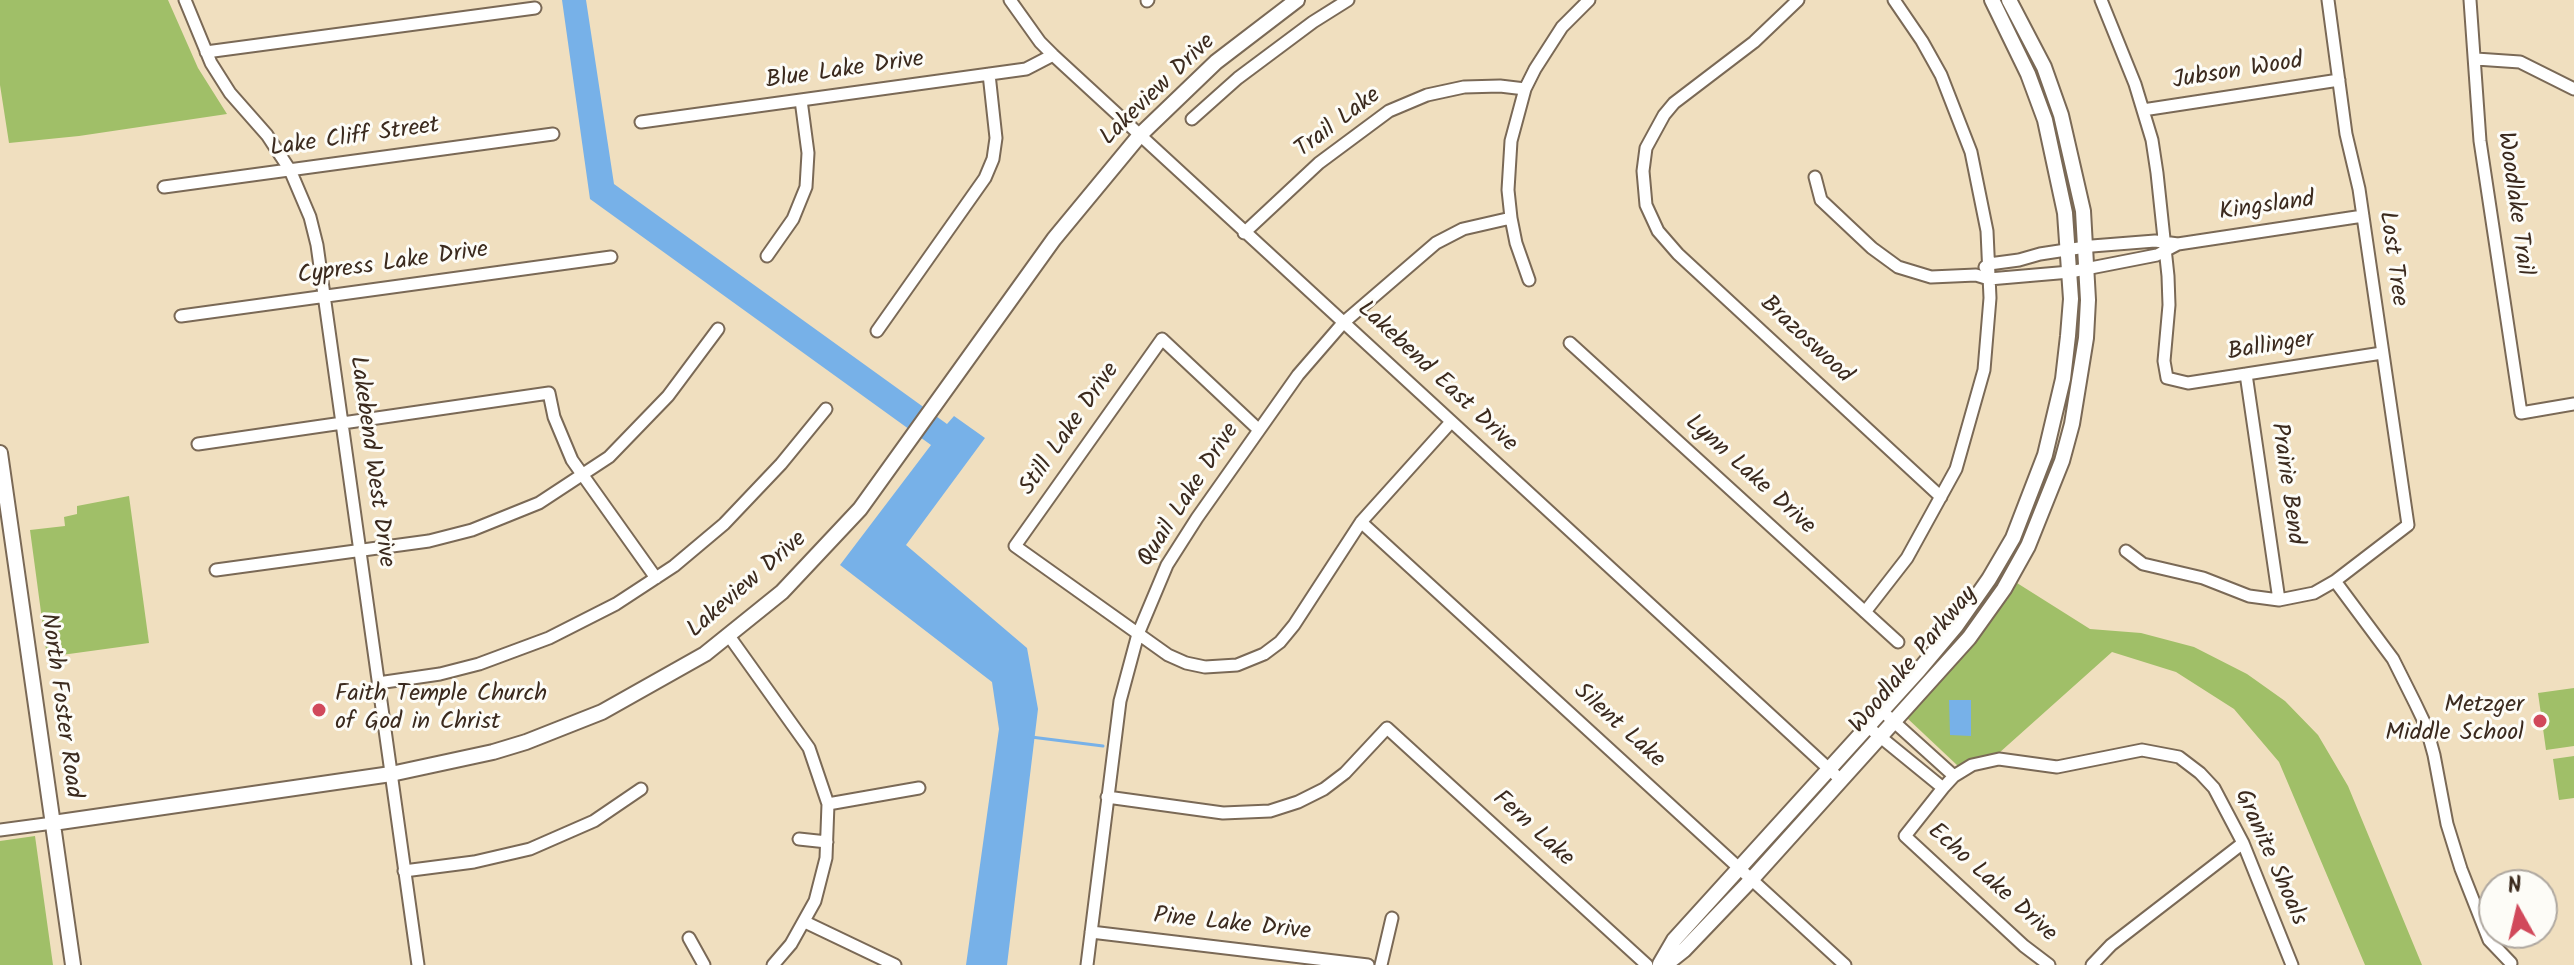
<!DOCTYPE html>
<html>
<head>
<meta charset="utf-8">
<style>
	body { margin:0 }
	#map { position:relative; width:2574px; height:965px; overflow:hidden; background:#f0dfbf; font-family:Kalam,sans-serif }
	canvas { display:block }
	.north { position:absolute; left:2478px; top:869px; width:80px; height:80px; box-sizing:border-box; background:#fdfcf7; border:2px solid #afa8a0; border-radius:50%; rotate:352deg; font-size:22px; font-weight:700; line-height:32px; text-align:center; color:#3b2a1e }
	.north::after { content:''; display:block; margin:auto; width:28px; height:36px; background:#d1495b; clip-path:polygon(50% 0,100% 100%,50% 72%,0 100%) }
</style>
</head>
<body>
<div id="map">
<canvas width="2574" height="965"></canvas>
<div class="north">N</div>
</div>
<script>
const ctx = document.querySelector('canvas').getContext('2d');
ctx.lineJoin = 'round';
function fillPath(path, color) {
  ctx.fillStyle = color;
  ctx.fill(path, 'evenodd');
}
function poly(rows) {
  const path = new Path2D();
  for (const r of rows) {
    path.moveTo(r[0], r[1]);
    for (let i = 2; i < r.length; i += 2) path.lineTo(r[i], r[i + 1]);
  }
  return path;
}
function strokePath(path, color, width, dash) {
  ctx.strokeStyle = color;
  ctx.lineWidth = width;
  ctx.lineCap = dash ? 'butt' : 'round';
  ctx.setLineDash(dash || []);
  ctx.stroke(path);
}
function label(font, color, halo, rows, align = 'center') {
  ctx.font = font + ' Kalam,sans-serif';
  ctx.lineWidth = 6;
  ctx.setLineDash([]);
  ctx.textBaseline = 'middle';
  ctx.strokeStyle = halo;
  ctx.fillStyle = color;
  for (const [text, x, y, turn = 0] of rows) {
    ctx.save();
    ctx.translate(x, y);
    ctx.rotate((+turn || 0) * Math.PI / 180);
    ctx.textAlign = isNaN(turn) ? turn : align;
    if (halo) ctx.strokeText(text, 0, 0);
    ctx.fillText(text, 0, 0);
    ctx.restore();
  }
}
fillPath(poly([
	[0,0,168,0,198,68,227,114,79,136,9,143,0,85],
	[129,496,149,643,47,657,30,530,65,526,64,517,77,514,77,506],
	[2017,583,2090,629,2141,633,2194,647,2247,674,2285,701,2318,735,2348,786,2422,965,2365,965,2279,762,2234,709,2176,672,2112,652,1999,753,1975,758,1958,766,1907,718,1973,643,2004,598,2007,600],
	[2574,688,2574,746,2546,750,2538,693],
	[2574,756,2574,798,2559,800,2553,759],
	[35,836,53,965,0,965,0,841]
]), '#a0bf68');
fillPath(poly([
	[562,0,586,0,614,184,947,424,954,416,985,438,906,545,1027,648,1038,709,1007,965,966,965,999,729,992,682,840,565,931,445,590,199],
	[1949,700,1971,700,1971,736,1950,735]
]), '#77b1e8');
strokePath(poly([
	[1031,737,1103,746]
]), '#77b1e8', 3);
const street = poly([
	[185,0,211,63,230,93,267,135,290,170,310,217,317,245,418,965],
	[1010,0,1040,42,1053,55,1841,780],
	[1798,0,1754,42,1674,103,1664,115,1646,148,1643,171,1646,205,1658,231,1678,254,1941,497],
	[2101,0,2135,84,2152,140,2157,173,2168,276,2169,305,2164,361,2167,378,2188,383,2382,353],
	[2470,0,2480,141,2521,413,2574,404],
	[1147,1,1148,0],
	[206,52,535,8],
	[2476,59,2520,62,2574,89],
	[2143,110,2339,80],
	[1192,119,1238,78,1313,22,1348,0],
	[641,122,1026,69,1053,55],
	[1815,177,1821,200,1872,248,1898,267,1931,277,1976,275,1989,279,2070,272,2157,255,2178,244],
	[164,187,553,134],
	[1244,233,1319,163,1389,111,1427,95,1464,87,1500,86,1525,89],
	[767,256,793,219,806,187,808,153,801,100],
	[1985,267,1989,264,2019,260,2040,254,2092,246,2155,241,2178,244,2363,216],
	[1529,280,1516,243,1511,218,1508,190,1511,141,1525,89,1535,69,1562,27,1589,0],
	[181,316,611,257],
	[877,331,985,178,993,159,996,138,989,74],
	[1570,343,1898,642],
	[2246,374,2279,600],
	[1259,430,1162,339,1015,546,1168,655,1186,663,1205,667,1237,665,1264,654,1280,642,1294,625,1361,522,1451,422],
	[198,444,549,393,554,417,572,460,656,578],
	[1361,522,1845,965],
	[2126,551,2143,564,2203,578,2249,596,2279,600,2314,593,2335,581,2408,525,2359,189,2346,134,2328,0],
	[216,570,429,541,472,530,539,503,609,457,668,396,718,329],
	[2335,581,2393,659,2415,703,2426,726,2434,755,2447,824,2461,869,2489,940,2511,963],
	[1865,612,1907,558,1956,469,1984,370,1990,298,1987,231,1971,152,1941,75,1922,41,1894,0],
	[729,636,809,748,828,804,826,858,815,901,791,944,773,965],
	[378,683,440,674,479,664,549,638,616,604,674,566,724,524,781,464,826,409],
	[1882,711,1954,776],
	[1867,726,1943,788],
	[1107,797,1223,813,1270,811,1298,802,1324,789,1345,773,1387,728,1647,965],
	[828,804,919,788],
	[0,830,53,823],
	[799,839,827,842],
	[404,871,474,862,530,849,594,821,641,789],
	[805,922,895,965],
	[1091,932,1368,965],
	[689,938,704,965],
	[1087,965,1120,701,1138,634,1167,565,1197,518,1298,375,1343,323,1436,243,1463,229,1511,218],
	[1381,965,1392,918],
	[2049,965,2024,946,1905,836,1943,788,1954,776,1972,765,1999,759,2057,767,2142,750,2179,757,2200,773,2214,788,2243,843,2292,965],
	[2092,965,2111,945,2243,843]
]);
const secondary = poly([
	[0,453,73,965],
	[53,823,391,774,493,752,526,742,602,712,705,654,782,592,860,509,1054,239,1140,135,1216,62,1297,0],
	[1660,964,1674,940,1919,670,1956,626,1989,579,2013,538,2045,455,2063,379,2068,336,2071,299,2065,213,2045,120,2028,74,1992,0],
	[1665,965,1684,950,1751,880,1969,638,2004,589,2028,546,2062,461,2072,424,2086,338,2088,300,2083,211,2061,115,2044,67,2009,0]
]);
strokePath(street, '#7a6956', 15);
strokePath(secondary, '#7a6956', 18);
strokePath(street, '#fff', 11);
strokePath(secondary, '#fff', 14);
for (const [x, y, r, color] of [
	[319,710,8,"#d1495b"],
	[2540,721,8,"#d1495b"]
]) {
  const dot = new Path2D();
  dot.arc(x, y, r, 0, 2 * Math.PI);
  ctx.fillStyle = color;
  ctx.fill(dot);
  strokePath(dot, '#fdfcf7', 3);
}
label('24px', '#3b2a1e', '#fdfcf7', [
	["Blue Lake Drive",845,72,-8],
	["Jubson Wood",2238,73,-9],
	["Lakeview Drive",1159,91,-44],
	["Trail Lake",1339,124,-37],
	["Lake Cliff Street",355,139,-8],
	["Woodlake Trail",2513,204,82],
	["Kingsland",2267,208,-8],
	["Lost Tree",2391,259,82],
	["Cypress Lake Drive",393,265,-8],
	["Brazoswood",1805,341,43],
	["Ballinger",2271,348,-9],
	["Lakebend East Drive",1436,378,43],
	["Still Lake Drive",1071,430,-55],
	["Lakebend West Drive",370,462,82],
	["Lynn Lake Drive",1749,476,42],
	["Prairie Bend",2285,484,82],
	["Quail Lake Drive",1190,496,-57],
	["Lakeview Drive",748,586,-41],
	["Woodlake Parkway",1915,661,-50],
	["North Foster Road",59,706,82],
	["Silent Lake",1618,727,42],
	["Fern Lake",1532,830,42],
	["Granite Shoals",2269,858,66],
	["Echo Lake Drive",1991,884,42],
	["Pine Lake Drive",1232,926,6]
]);
label('24px', '#3b2a1e', '#fdfcf7', [
	["Faith Temple Church",335,696],
	["of God in Christ",335,724],
	["Metzger",2524,707,"right"],
	["Middle School",2524,735,"right"]
], 'left');
</script>
</body>
</html>
